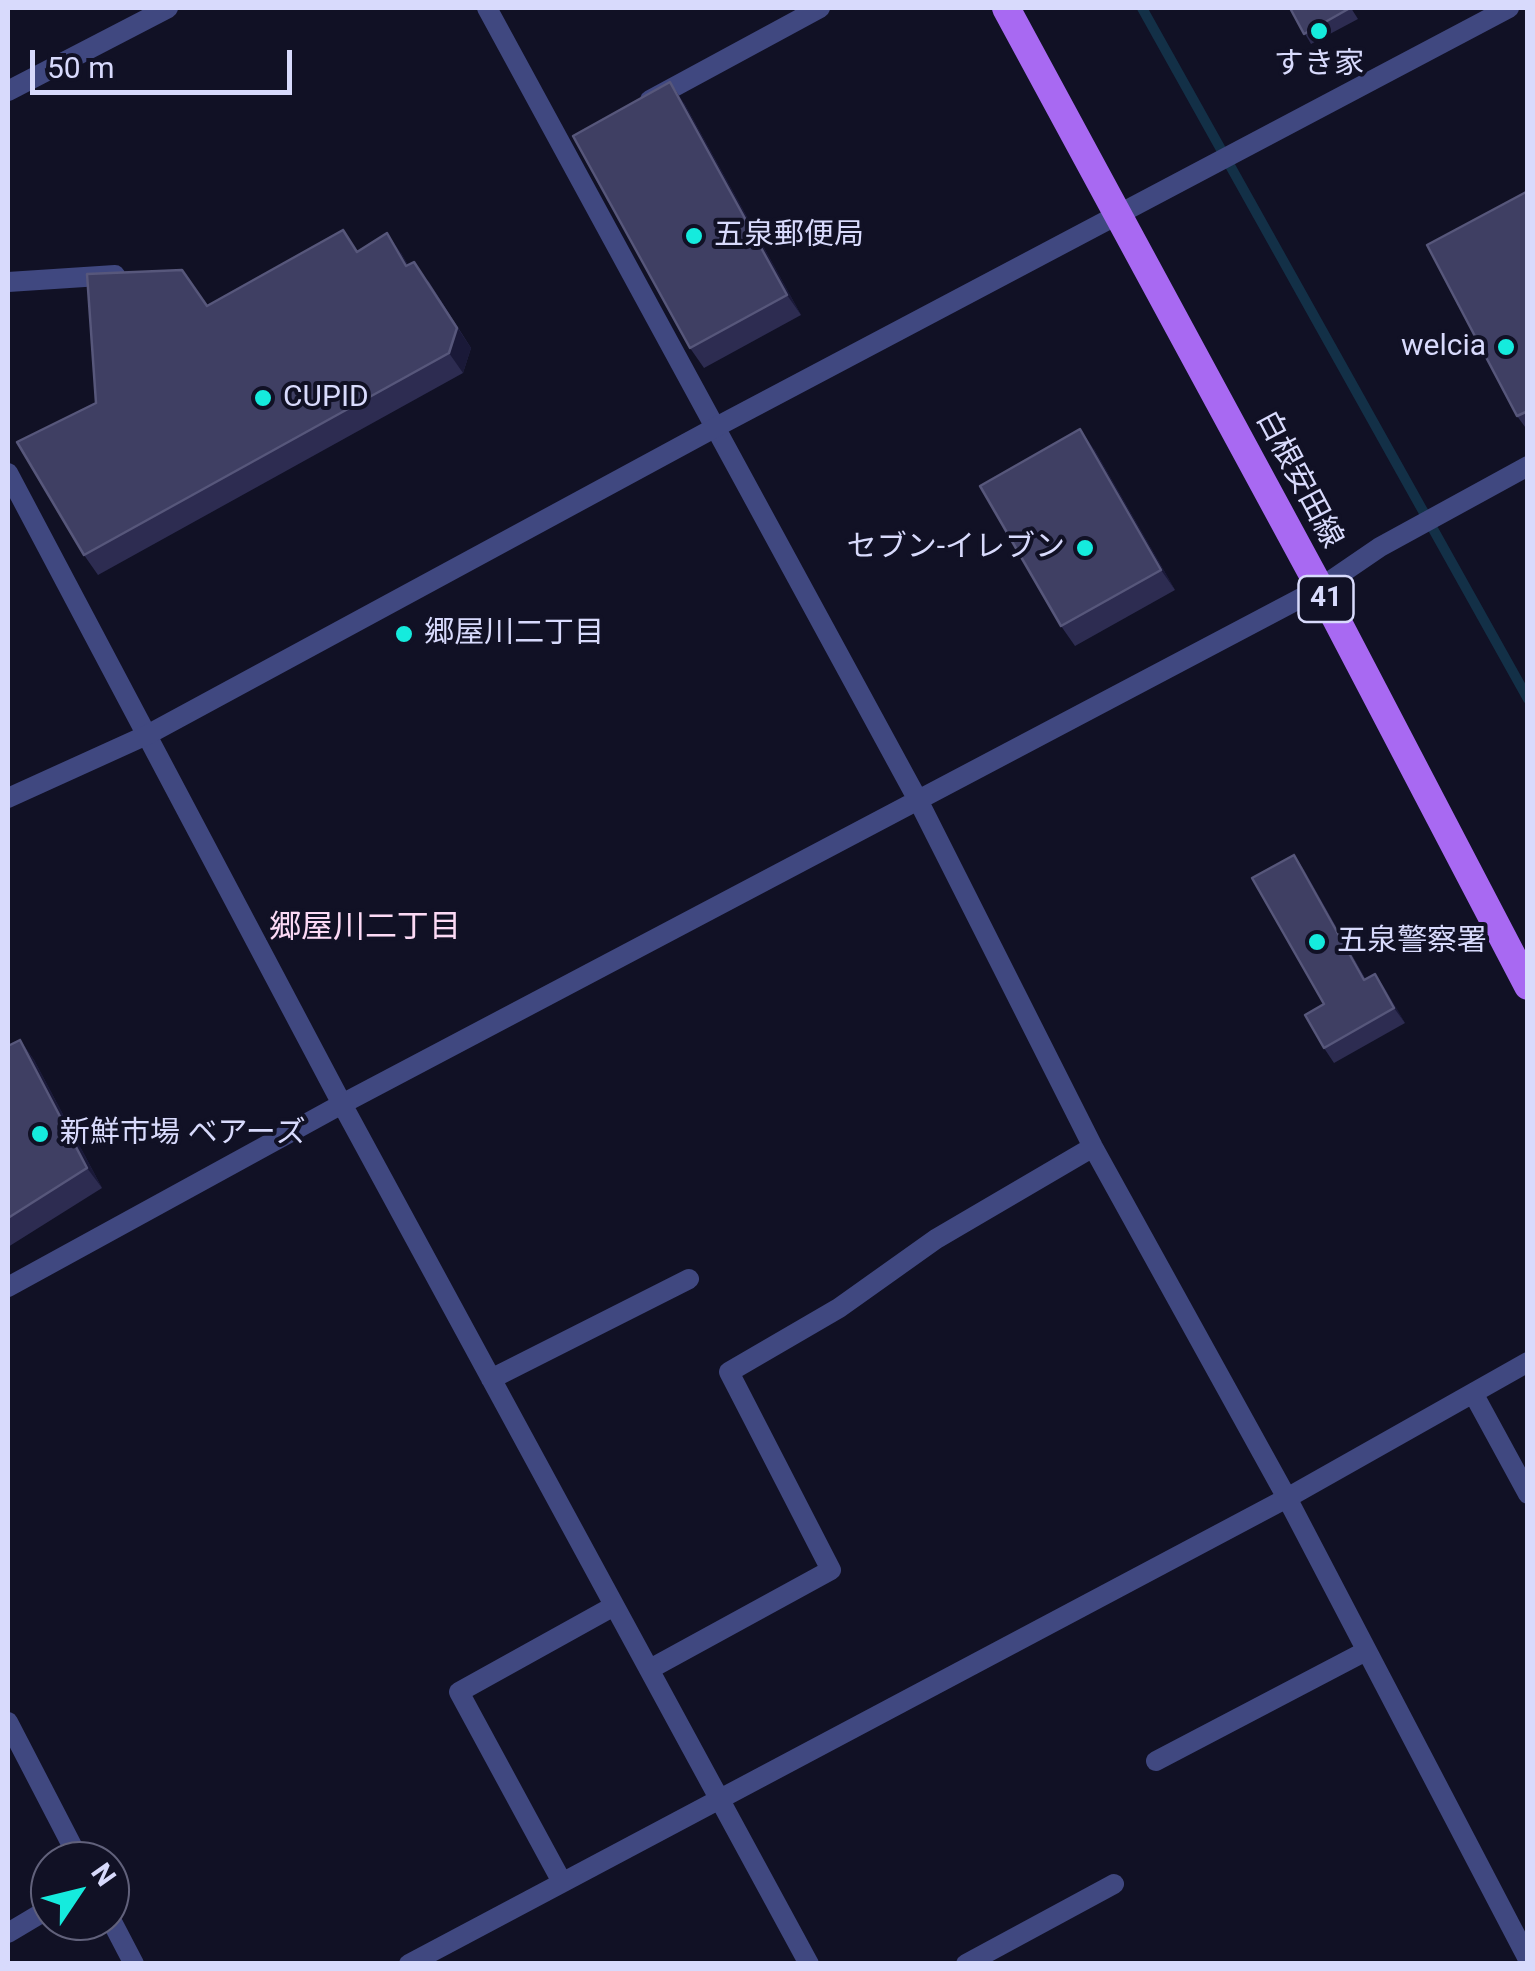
<!DOCTYPE html>
<html>
<head>
<meta charset="utf-8">
<style>
	body { margin:0 }
	#map { position:relative; width:1535px; height:1971px; overflow:hidden; background:#111125; font-family:Roboto,sans-serif }
	canvas { display:block }
	.frame { position:absolute; inset:0; border:10px solid #d8dafc; pointer-events:none }
	.north { position:absolute; left:30px; top:1841px; width:100px; height:100px; box-sizing:border-box; background:#111125; border:2px solid #61617b; border-radius:50%; rotate:55deg; font-size:28px; font-weight:700; line-height:40px; text-align:center; color:#d8dafc }
	.north::after { content:''; display:block; margin:auto; width:35px; height:45px; background:#15ebdd; clip-path:polygon(50% 0,100% 100%,50% 72%,0 100%) }
	.scale { position:absolute; left:30px; top:50px; width:262px; height:45px; box-sizing:border-box; border:5px solid #d8dafc; border-top:0; padding-left:12px; font-size:30px; line-height:35px; white-space:nowrap; color:#d8dafc; -webkit-text-stroke:8px #111125; paint-order:stroke }
</style>
</head>
<body>
<div id="map">
<canvas width="1535" height="1971"></canvas>
<div class="frame"></div>
<div class="north">N</div>
<div class="scale">50 m</div>
</div>
<script>
const ctx = document.querySelector('canvas').getContext('2d');
ctx.lineJoin = 'round';
function poly(rows) {
  const path = new Path2D();
  for (const r of rows) {
    path.moveTo(r[0], r[1]);
    for (let i = 2; i < r.length; i += 2) path.lineTo(r[i], r[i + 1]);
  }
  return path;
}
function strokePath(path, color, width, dash) {
  ctx.strokeStyle = color;
  ctx.lineWidth = width;
  ctx.lineCap = dash ? 'butt' : 'round';
  ctx.setLineDash(dash || []);
  ctx.stroke(path);
}
function fillPath(path, color) {
  ctx.fillStyle = color;
  ctx.fill(path, 'evenodd');
}
function label(font, color, halo, rows, align = 'center') {
  ctx.font = font + ' Roboto,"Noto Sans JP",sans-serif';
  ctx.lineWidth = 8;
  ctx.setLineDash([]);
  ctx.textBaseline = 'middle';
  ctx.strokeStyle = halo;
  ctx.fillStyle = color;
  for (const [text, x, y, turn = 0] of rows) {
    ctx.save();
    ctx.translate(x, y);
    ctx.rotate((+turn || 0) * Math.PI / 180);
    ctx.textAlign = isNaN(turn) ? turn : align;
    if (halo) ctx.strokeText(text, 0, 0);
    ctx.fillText(text, 0, 0);
    ctx.restore();
  }
}
strokePath(poly([
	[1142,8,1528,699]
]), '#133047', 10);
strokePath(poly([
	[487,8,919,802,1093,1147,1287,1498,1528,1959],
	[8,91,168,8],
	[650,100,820,8],
	[8,282,115,275],
	[8,473,342,1104,809,1964],
	[8,1287,342,1104,1320,588,1380,547,1528,466],
	[491,1379,689,1279],
	[1473,1393,1528,1494],
	[650,1669,831,1570,729,1372,839,1308,936,1239,1093,1147],
	[8,1722,80,1861],
	[1156,1761,1366,1651],
	[562,1882,459,1692,614,1606],
	[110,1918,134,1964],
	[8,1933,50,1908],
	[409,1964,1287,1498,1528,1362],
	[966,1964,1114,1884]
]), '#404880', 20);
strokePath(poly([
	[8,798,149,734,718,426,1509,8]
]), '#404880', 20);
strokePath(poly([
	[1006,8,1320,588,1528,986]
]), '#a869f2', 28);
fillPath(poly([
	[1290,8,1351,8,1358,19,1311,44],
	[684,103,801,315,704,368,690,348],
	[1528,191,1528,431,1517,416],
	[358,251,401,253,408,265,429,282,471,348,463,373,98,575,84,555,96,403,207,306],
	[1094,449,1175,590,1075,646,1061,626],
	[1294,855,1304,870,1366,980,1375,974,1405,1023,1334,1063,1324,1048,1324,1004],
	[20,1040,34,1060,102,1188,8,1247,8,1046]
]), '#2d2c51');
fillPath(poly([
	[670,82,684,103,801,315,787,295],
	[387,233,401,253,420,286,406,266],
	[414,262,471,348,463,373,449,353],
	[1080,429,1094,449,1175,590,1161,570],
	[1294,855,1304,870,1375,996,1364,980],
	[1375,974,1386,990,1405,1023,1394,1008],
	[20,1040,34,1060,102,1188,87,1168]
]), '#1a1938');
const building = poly([
	[1290,8,1350,8,1304,34,1290,8],
	[670,82,787,295,690,348,573,136,670,82],
	[1528,191,1528,411,1517,416,1427,245,1528,191],
	[343,230,357,252,387,233,406,266,414,262,457,328,449,353,84,555,17,442,96,403,87,274,182,270,207,306,343,230],
	[1080,429,1161,570,1061,626,980,486,1080,429],
	[1294,855,1364,980,1375,974,1394,1008,1324,1048,1305,1015,1324,1004,1252,878,1294,855],
	[20,1040,87,1168,8,1218,8,1046,20,1040]
]);
fillPath(building, '#3f3f63');
strokePath(building, '#57577b', 2.5);
for (const [x, y, r, color] of [
	[1319,31,10,"#15ebdd"],
	[694,236,10,"#15ebdd"],
	[1506,347,10,"#15ebdd"],
	[263,398,10,"#15ebdd"],
	[1085,548,10,"#15ebdd"],
	[404,634,10,"#15ebdd"],
	[1317,942,10,"#15ebdd"],
	[40,1134,10,"#15ebdd"]
]) {
  const dot = new Path2D();
  dot.arc(x, y, r, 0, 2 * Math.PI);
  ctx.fillStyle = color;
  ctx.fill(dot);
  strokePath(dot, '#111125', 4);
}
for (const [x, y, w] of [
	[1326,599,55]
]) {
  const box = new Path2D();
  box.roundRect(x - w / 2, y - 23, w, 46, 8);
  ctx.fillStyle = '#111125';
  ctx.fill(box);
  strokePath(box, '#d8dafc', 2.5);
}
label('bold 28px', '#d8dafc', null, [
	["41",1326,599]
]);
label('30px', '#d8dafc', '#111125', [
	["すき家",1319,65,"center"],
	["五泉郵便局",714,236],
	["welcia",1486,347,"right"],
	["CUPID",283,398],
	["セブン-イレブン",1065,548,"right"],
	["郷屋川二丁目",424,634],
	["五泉警察署",1337,942],
	["新鮮市場 ベアーズ",60,1134]
], 'left');
label('30px', '#d8dafc', '#111125', [
	["白根安田線",1298,480,62]
]);
label('32px', '#fcdaf5', '#111125', [
	["郷屋川二丁目",365,929]
]);
</script>
</body>
</html>
